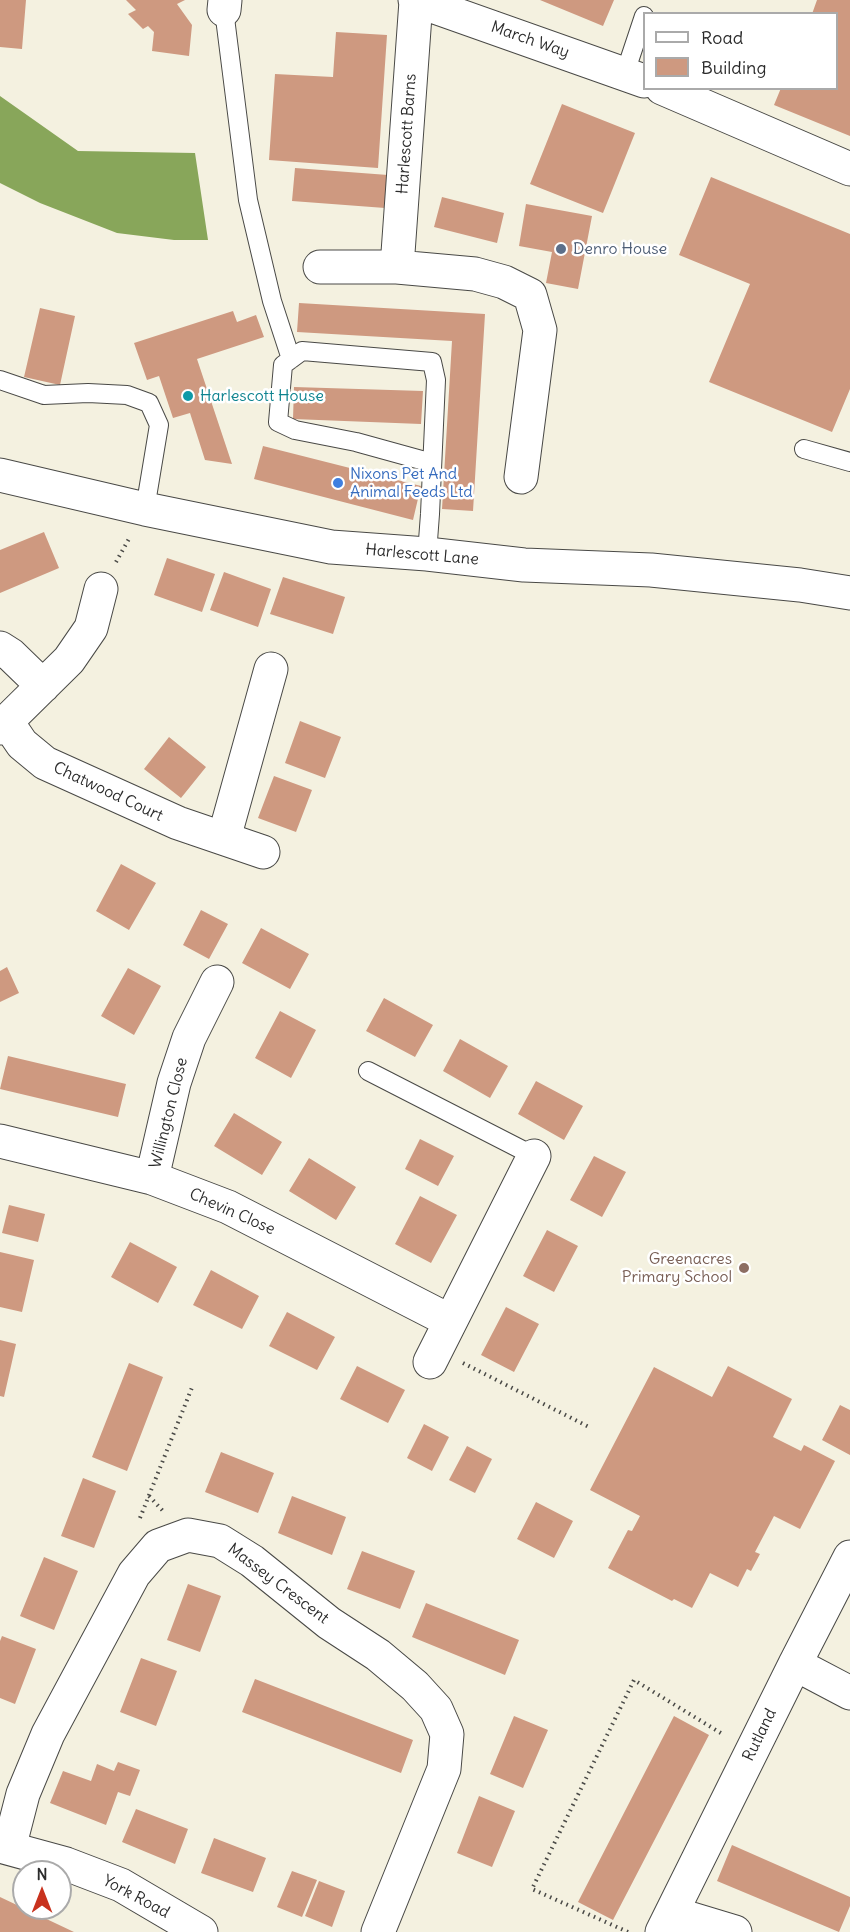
<!DOCTYPE html>
<html>
<head>
<meta charset="utf-8">
<style>
	body { margin:0 }
	#map { position:relative; width:850px; height:1932px; overflow:hidden; background:#f4f1e0; font-family:Delius,sans-serif }
	canvas { display:block }
	.legend { position:absolute; left:643px; top:12px; width:195px; height:78px; box-sizing:border-box; background:#fff; border:2px solid #aaa; margin:0; padding:8px 10px; list-style:none; font-size:18px; color:#2b2b2b }
	.legend li { display:flex; align-items:center; gap:12px; height:30px }
	.legend b { width:30px; border:2px solid #aaa }
	.north { position:absolute; left:12px; top:1860px; width:60px; height:60px; box-sizing:border-box; background:#fff; border:2px solid #aaa; border-radius:50%; rotate:0deg; font-size:16px; font-weight:700; line-height:24px; text-align:center; color:#2b2b2b }
	.north::after { content:''; display:block; margin:auto; width:21px; height:27px; background:#c8321e; clip-path:polygon(50% 0,100% 100%,50% 72%,0 100%) }
</style>
</head>
<body>
<div id="map">
<canvas width="850" height="1932"></canvas>
<ul class="legend">
<li><b style="height:8px;background:#fff"></b>Road</li>
<li><b style="height:16px;background:#ce9980"></b>Building</li>
</ul>
<div class="north">N</div>
</div>
<script>
const ctx = document.querySelector('canvas').getContext('2d');
ctx.lineJoin = 'round';
function fillPath(path, color) {
  ctx.fillStyle = color;
  ctx.fill(path, 'evenodd');
}
function poly(rows) {
  const path = new Path2D();
  for (const r of rows) {
    path.moveTo(r[0], r[1]);
    for (let i = 2; i < r.length; i += 2) path.lineTo(r[i], r[i + 1]);
  }
  return path;
}
function strokePath(path, color, width, dash) {
  ctx.strokeStyle = color;
  ctx.lineWidth = width;
  ctx.lineCap = dash ? 'butt' : 'round';
  ctx.setLineDash(dash || []);
  ctx.stroke(path);
}
function label(font, color, halo, rows, align = 'center') {
  ctx.font = font + ' Delius,sans-serif';
  ctx.lineWidth = 5;
  ctx.setLineDash([]);
  ctx.textBaseline = 'middle';
  ctx.strokeStyle = halo;
  ctx.fillStyle = color;
  for (const [text, x, y, turn = 0] of rows) {
    ctx.save();
    ctx.translate(x, y);
    ctx.rotate((+turn || 0) * Math.PI / 180);
    ctx.textAlign = isNaN(turn) ? turn : align;
    if (halo) ctx.strokeText(text, 0, 0);
    ctx.fillText(text, 0, 0);
    ctx.restore();
  }
}
fillPath(poly([
	[0,96,78,151,195,153,208,240,174,240,117,233,40,203,0,183]
]), '#88a65a');
fillPath(poly([
	[0,0,26,0,22,49,0,47],
	[126,0,185,0,177,4,192,25,189,56,152,51,154,32,148,26,143,29,128,14,136,10],
	[540,0,614,0,603,26],
	[817,0,850,0,850,136,774,105,781,88,836,88,836,14,812,14],
	[336,32,387,35,378,168,269,160,275,74,333,77],
	[562,104,635,133,603,213,530,184],
	[295,168,388,175,385,208,292,201],
	[711,177,850,234,850,389,832,432,709,382,750,284,679,255],
	[442,197,504,213,497,243,434,227],
	[526,204,592,216,578,289,546,283,552,252,519,246],
	[299,303,485,314,473,511,442,509,452,341,297,332],
	[40,308,75,316,60,385,24,377],
	[233,311,237,322,256,315,264,337,197,359,232,464,205,460,190,413,173,418,159,376,147,380,134,343],
	[294,387,423,391,421,424,293,419],
	[263,446,421,486,413,520,254,479],
	[44,532,59,568,0,593,0,550],
	[167,558,215,574,202,612,154,595],
	[224,572,271,589,258,627,210,610],
	[283,577,345,597,333,634,270,614],
	[300,721,341,737,325,778,285,763],
	[169,737,206,767,181,798,144,769],
	[274,776,312,790,296,832,258,818],
	[121,864,156,883,129,930,96,911],
	[201,910,228,924,209,959,183,945],
	[261,928,309,954,290,989,242,963],
	[7,967,19,993,0,1002,0,971],
	[128,968,161,986,134,1035,101,1016],
	[384,998,433,1025,415,1057,366,1031],
	[280,1011,316,1030,291,1078,255,1058],
	[460,1039,508,1066,490,1098,443,1071],
	[8,1056,126,1084,118,1117,0,1089],
	[536,1081,583,1106,564,1140,518,1114],
	[234,1113,282,1142,262,1175,214,1146],
	[420,1139,454,1156,438,1186,405,1169],
	[594,1156,626,1172,602,1217,570,1200],
	[309,1158,356,1187,336,1220,289,1191],
	[420,1196,457,1215,431,1263,395,1244],
	[9,1205,45,1214,38,1242,2,1233],
	[547,1230,578,1246,554,1292,523,1276],
	[130,1242,177,1267,158,1303,111,1277],
	[0,1252,34,1260,22,1312,0,1307],
	[211,1270,259,1296,242,1329,193,1305],
	[506,1307,539,1324,514,1372,481,1355],
	[287,1312,335,1337,317,1370,269,1346],
	[0,1340,16,1344,4,1397,0,1396],
	[129,1363,163,1377,127,1471,92,1457],
	[357,1366,405,1390,388,1423,340,1399],
	[728,1366,792,1399,773,1437,801,1451,804,1445,835,1461,800,1529,774,1516,755,1552,760,1554,751,1571,747,1569,738,1587,710,1573,692,1608,674,1599,672,1601,608,1568,628,1530,632,1531,640,1516,590,1490,654,1367,712,1397],
	[840,1405,850,1410,850,1455,822,1440],
	[424,1424,449,1437,432,1471,407,1458],
	[467,1446,492,1459,475,1493,449,1480],
	[221,1452,274,1473,258,1513,205,1492],
	[83,1478,116,1491,94,1548,61,1536],
	[292,1496,346,1517,332,1555,278,1533],
	[536,1502,573,1521,554,1558,517,1539],
	[362,1551,415,1571,400,1609,347,1589],
	[44,1557,78,1571,54,1630,20,1616],
	[188,1584,221,1596,200,1652,167,1640],
	[426,1603,519,1640,505,1675,412,1637],
	[2,1636,36,1649,15,1704,0,1698,0,1641],
	[141,1658,177,1671,156,1726,120,1712],
	[255,1679,413,1740,401,1773,242,1712],
	[514,1716,548,1730,523,1788,490,1774],
	[674,1716,709,1735,613,1920,578,1902],
	[118,1762,140,1770,130,1796,118,1792,106,1825,50,1803,63,1771,91,1781,97,1764,114,1771],
	[479,1796,515,1811,492,1867,457,1853],
	[136,1809,188,1829,175,1864,122,1842],
	[214,1838,266,1858,253,1892,201,1873],
	[732,1845,850,1897,850,1906,839,1932,717,1881],
	[292,1871,317,1880,302,1917,277,1907],
	[319,1881,345,1891,332,1927,305,1916],
	[0,1897,74,1932,0,1932]
]), '#ce9980');
const lane = poly([
	[224,10,248,200,272,301,291,359],
	[625,73,644,16],
	[0,380,44,395,88,393,127,395,149,403,159,425,145,509],
	[804,449,850,462],
	[427,554,430,514,436,380,432,362,302,351,283,365,278,422,295,430,356,442,432,463],
	[368,1071,534,1156]
]);
const street = poly([
	[415,0,644,81],
	[416,1,397,267,475,274,504,282,530,295,540,330,521,477],
	[224,10,225,0],
	[662,88,850,169],
	[320,267,397,267],
	[0,648,11,655,43,686],
	[7,722,22,744,45,763,178,823,263,852],
	[0,728,69,660,91,628,101,589],
	[224,838,271,669],
	[0,1141,152,1178,228,1207,450,1321],
	[152,1178,174,1083,189,1038,217,982],
	[430,1362,534,1156],
	[795,1664,850,1693],
	[0,1846,66,1864,121,1885,201,1932],
	[9,1848,23,1794,48,1734,134,1574,158,1546,188,1535,220,1541,252,1561,329,1623,378,1655,415,1686,436,1709,447,1734,444,1769,378,1932],
	[672,1913,735,1932],
	[662,1932,795,1664,850,1557]
]);
const secondary = poly([
	[0,475,145,509,331,547,427,554,524,565,651,570,800,585,850,593]
]);
strokePath(lane, '#494946', 20);
strokePath(street, '#494946', 35);
strokePath(secondary, '#494946', 35);
strokePath(poly([
	[116,562,130,537],
	[463,1363,591,1428],
	[149,1496,163,1511],
	[140,1518,193,1385],
	[628,1932,532,1889,634,1680,724,1735]
]), '#494946', 4, [1.5, 4.5]);
strokePath(lane, '#fff', 18);
strokePath(street, '#fff', 33);
strokePath(secondary, '#fff', 33);
for (const [x, y, r, color] of [
	[561,249,6,"#5c6f8a"],
	[188,396,6,"#0f9aa8"],
	[338,483,6,"#3f7fe0"],
	[744,1268,6,"#8d6e63"]
]) {
  const dot = new Path2D();
  dot.arc(x, y, r, 0, 2 * Math.PI);
  ctx.fillStyle = color;
  ctx.fill(dot);
  strokePath(dot, '#fff', 2);
}
label('16px', '#2b2b2b', '#fff', [
	["March Way",530,40,19],
	["Harlescott Barns",407,134,-86],
	["Harlescott Lane",422,555,5],
	["Chatwood Court",108,792,25],
	["Willington Close",169,1113,-76],
	["Chevin Close",232,1212,24],
	["Massey Crescent",278,1584,37],
	["Rutland",760,1735,-64],
	["York Road",136,1897,28]
]);
label('16px', '#4e5e75', '#fff', [
	["Denro House",573,249]
], 'left');
label('16px', '#0d838f', '#fff', [
	["Harlescott House",200,396]
], 'left');
label('16px', '#366cbe', '#fff', [
	["Nixons Pet And",350,474],
	["Animal Feeds Ltd",350,492]
], 'left');
label('16px', '#785e54', '#fff', [
	["Greenacres",732,1259],
	["Primary School",732,1277]
], 'right');
</script>
</body>
</html>
